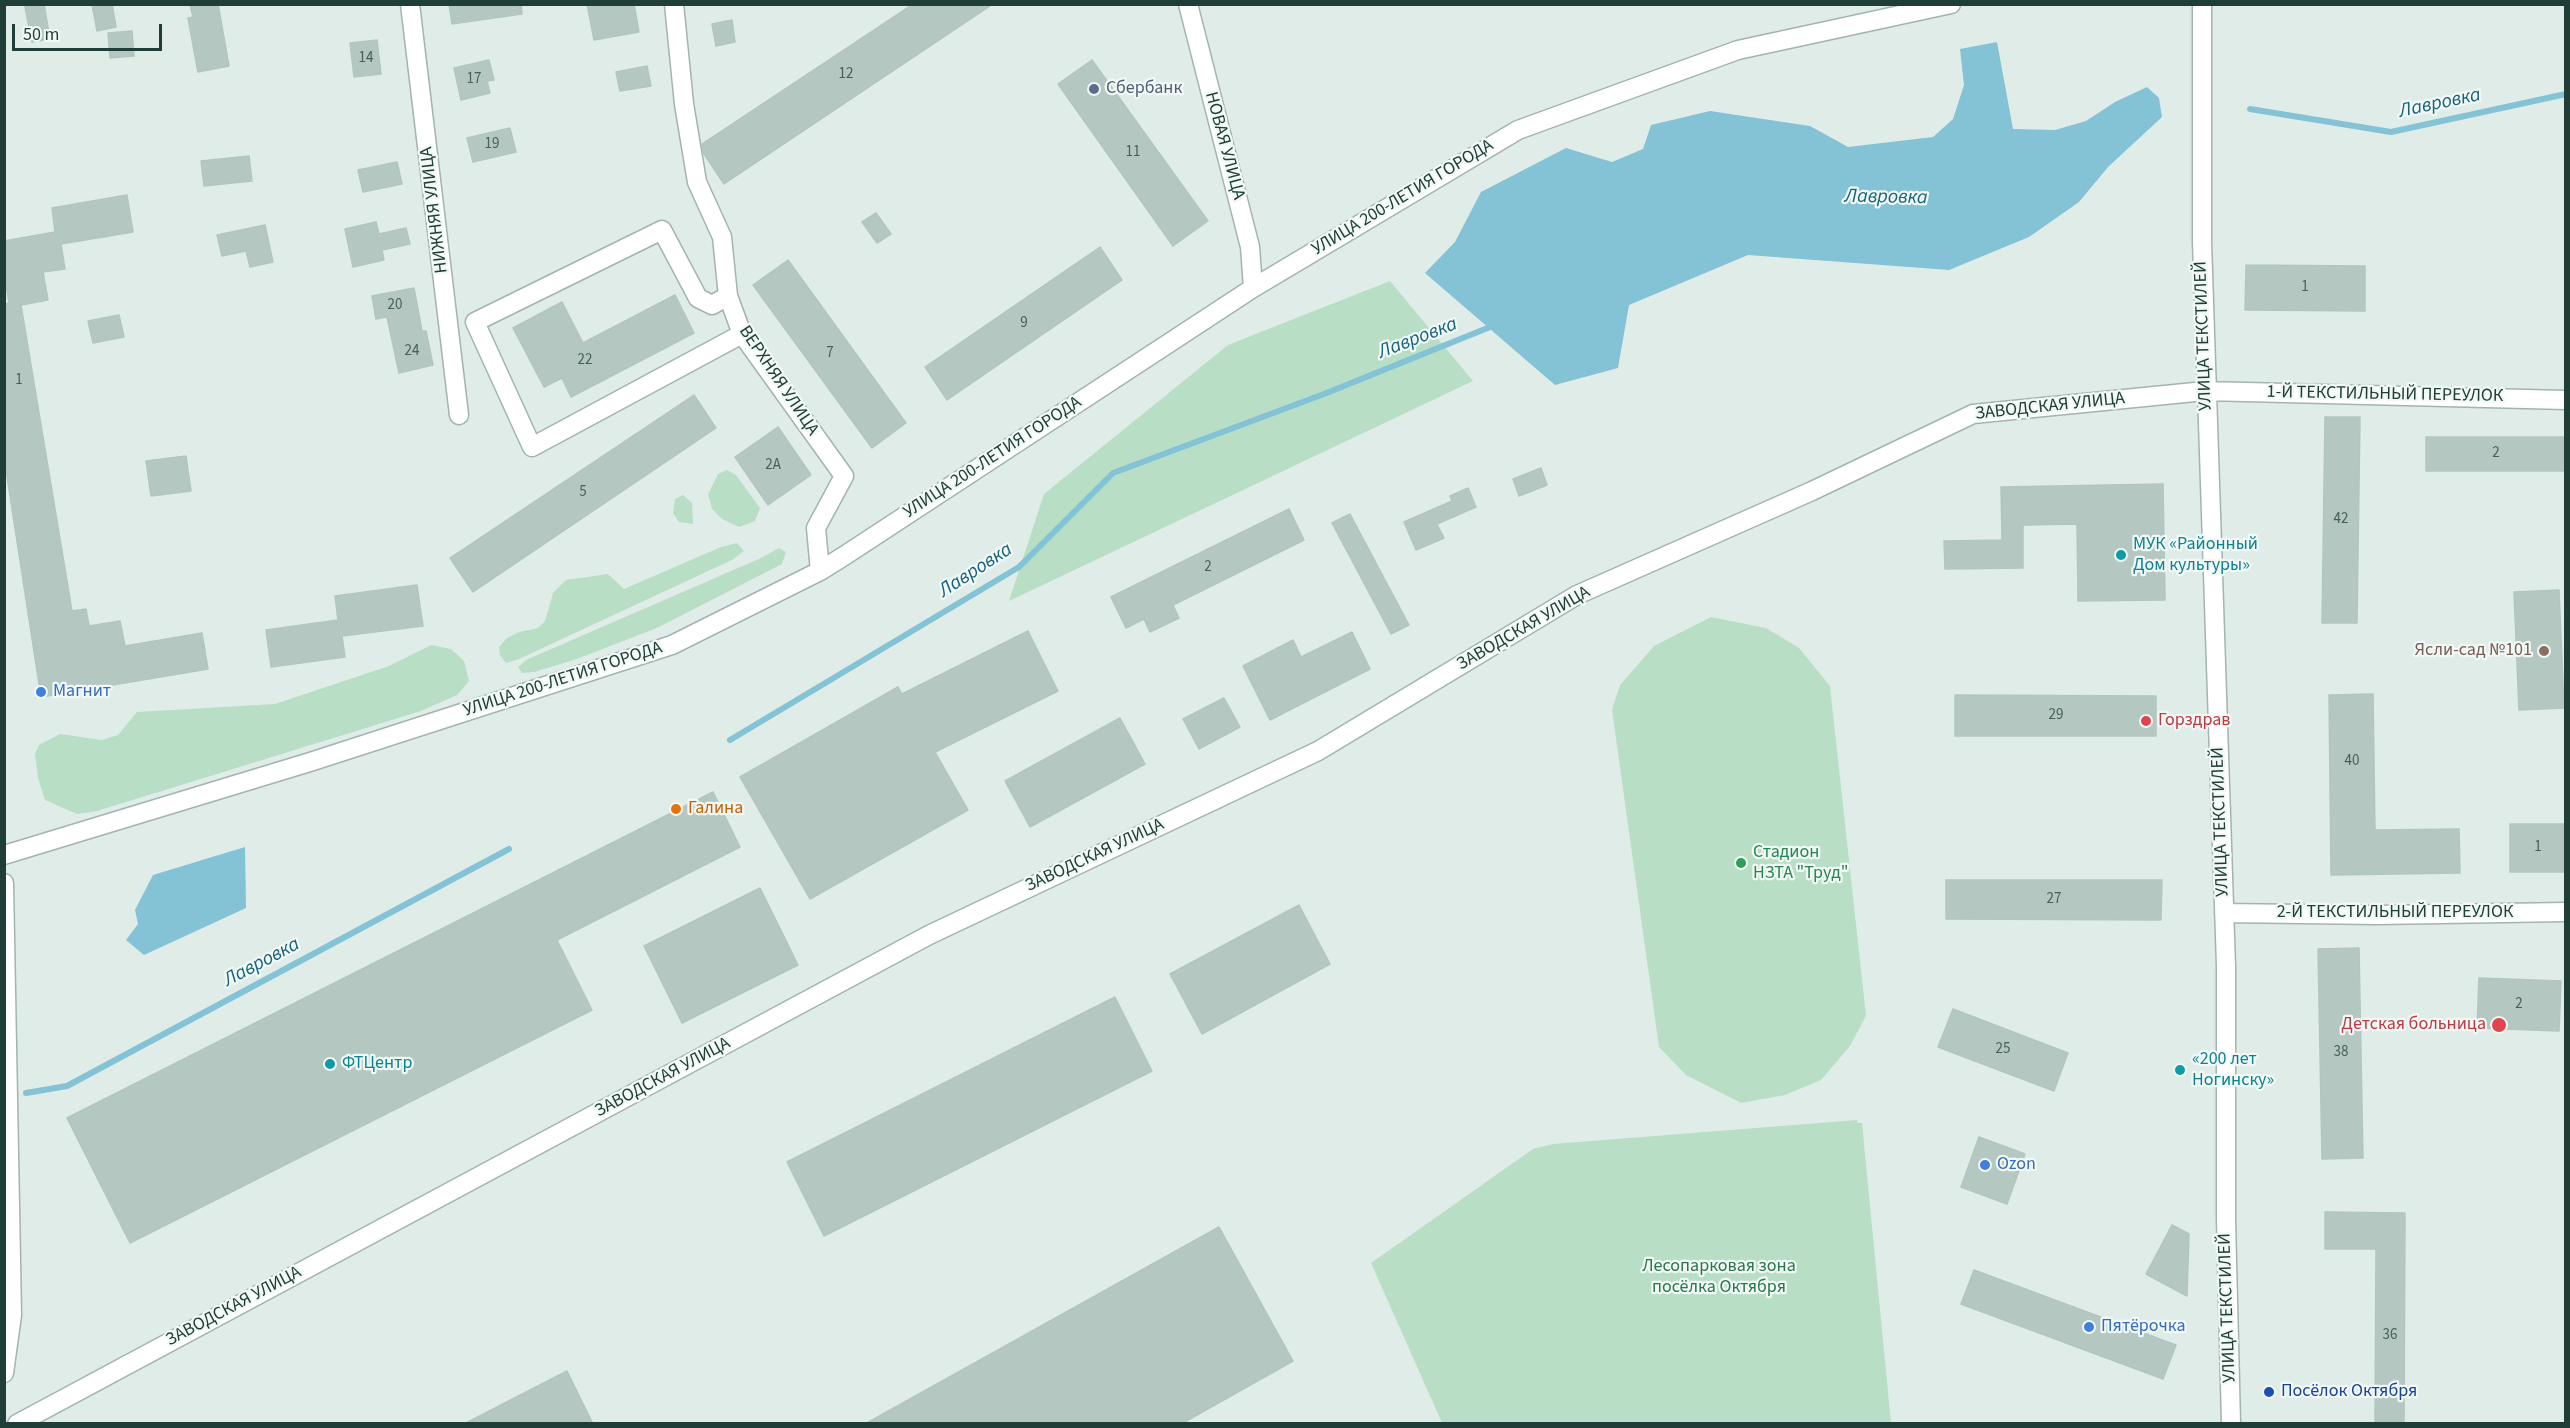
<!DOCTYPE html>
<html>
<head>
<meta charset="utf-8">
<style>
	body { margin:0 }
	#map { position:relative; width:2570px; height:1428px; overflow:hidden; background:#e0ece8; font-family:"Source Sans 3",sans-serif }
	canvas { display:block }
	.frame { position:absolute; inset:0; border:6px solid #203e38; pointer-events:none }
	.scale { position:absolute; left:12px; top:24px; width:150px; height:27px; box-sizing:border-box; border:3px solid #203e38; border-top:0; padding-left:8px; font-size:18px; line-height:21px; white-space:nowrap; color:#203e38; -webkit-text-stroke:4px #f1f8f5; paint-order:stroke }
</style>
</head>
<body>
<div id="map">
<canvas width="2570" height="1428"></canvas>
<div class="frame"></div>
<div class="scale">50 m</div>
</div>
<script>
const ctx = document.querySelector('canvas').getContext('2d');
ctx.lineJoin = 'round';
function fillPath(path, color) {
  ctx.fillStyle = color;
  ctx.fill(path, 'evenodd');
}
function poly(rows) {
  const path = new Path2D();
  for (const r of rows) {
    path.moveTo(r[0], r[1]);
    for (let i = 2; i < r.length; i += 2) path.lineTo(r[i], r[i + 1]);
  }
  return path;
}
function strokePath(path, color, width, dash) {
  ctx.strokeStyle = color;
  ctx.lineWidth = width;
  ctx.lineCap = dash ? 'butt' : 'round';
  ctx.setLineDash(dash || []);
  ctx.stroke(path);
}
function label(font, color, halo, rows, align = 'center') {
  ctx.font = font + ' "Source Sans 3",sans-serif';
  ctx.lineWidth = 4.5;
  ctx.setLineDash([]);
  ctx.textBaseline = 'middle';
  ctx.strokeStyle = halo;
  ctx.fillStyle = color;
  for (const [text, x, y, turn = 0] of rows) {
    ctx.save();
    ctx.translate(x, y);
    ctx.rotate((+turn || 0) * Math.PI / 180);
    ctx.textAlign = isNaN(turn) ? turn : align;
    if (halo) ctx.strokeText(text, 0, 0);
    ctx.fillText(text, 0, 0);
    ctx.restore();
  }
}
fillPath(poly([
	[1390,281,1473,381,1009,601,1044,494,1228,345],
	[727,470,736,475,760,508,755,521,739,527,722,519,712,509,708,494,718,474],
	[683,495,692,503,693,524,679,522,673,513,675,499],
	[737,543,744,551,732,560,519,659,506,663,500,655,499,647,507,638,519,632,538,628,545,621,553,593,566,580,608,574,624,589,721,547],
	[779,548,786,552,782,564,657,628,574,660,534,672,522,673,518,667,526,660,761,558],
	[1711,617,1766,628,1799,648,1830,686,1866,1016,1850,1046,1821,1080,1785,1095,1741,1103,1686,1075,1659,1047,1612,710,1620,685,1654,646],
	[431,645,451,649,464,661,469,681,457,695,421,711,97,811,77,814,45,800,38,778,35,754,39,745,60,734,102,740,118,735,137,712,275,704,389,666],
	[1857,1120,1857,1123,1862,1123,1891,1423,1442,1423,1371,1263,1533,1149,1553,1144]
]), '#b8dfc6');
fillPath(poly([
	[1997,42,2013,129,2055,130,2086,121,2115,102,2147,87,2159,98,2162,117,2108,167,2079,202,2029,237,1949,270,1748,255,1629,305,1618,368,1555,385,1425,273,1455,242,1481,192,1566,148,1612,162,1643,149,1651,125,1710,111,1810,126,1848,147,1933,137,1953,119,1964,85,1960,49],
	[245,847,246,908,144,955,126,940,138,924,135,910,153,875]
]), '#84c2d5');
strokePath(poly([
	[2250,109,2391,132,2566,94],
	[730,740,1019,567,1113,473,1324,394,1495,325],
	[26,1093,67,1086,509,849]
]), '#84c2d5', 6);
const building = poly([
	[44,4,50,39,32,42,25,7,44,4],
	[92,4,112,4,116,27,97,31,92,4],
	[190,4,218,4,229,66,198,72,188,18,193,17,190,4],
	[449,4,521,4,522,14,452,24,449,4],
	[587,4,634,4,639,32,594,40,587,4],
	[913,4,993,4,724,184,704,154,702,144,913,4],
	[732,20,735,42,716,46,712,24,732,20],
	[132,31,134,56,110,58,108,33,132,31],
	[377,40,381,74,354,77,350,43,377,40],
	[489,60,494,80,487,81,490,93,461,100,454,68,489,60],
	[1092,60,1208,221,1173,246,1058,84,1092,60],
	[647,66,651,86,620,91,616,72,647,66],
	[510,128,516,152,473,162,467,138,510,128],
	[249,156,252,181,204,186,201,161,249,156],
	[397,162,402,184,363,192,358,170,397,162],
	[127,195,133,232,61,244,65,269,43,272,48,300,21,305,72,611,86,609,89,626,120,621,125,646,202,633,208,669,41,697,4,457,4,304,9,303,4,273,4,241,55,232,52,208,127,195],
	[876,213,891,234,877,243,862,222,876,213],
	[376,222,379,234,406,228,410,244,382,250,384,260,353,267,345,229,376,222],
	[265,225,273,262,250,267,246,251,222,256,217,235,265,225],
	[1100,247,1122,280,947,400,925,367,1100,247],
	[788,260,906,423,872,448,753,285,788,260],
	[2246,265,2365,266,2365,311,2245,310,2246,265],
	[414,288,422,331,426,331,433,365,399,373,387,317,376,319,372,296,414,288],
	[675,295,694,333,571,397,562,378,544,387,513,328,562,302,583,343,675,295],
	[119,315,124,337,93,343,88,321,119,315],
	[694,395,716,428,473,592,450,558,694,395],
	[2325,417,2360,417,2357,623,2322,623,2325,417],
	[778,427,811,475,768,505,735,457,778,427],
	[2426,437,2565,437,2565,471,2426,471,2426,437],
	[186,456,191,491,151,496,146,461,186,456],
	[1541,468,1547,485,1519,496,1513,479,1541,468],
	[2163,484,2165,600,2078,601,2077,524,2023,525,2023,568,1945,569,1944,541,2002,540,2001,487,2163,484],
	[1468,488,1476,507,1437,524,1444,538,1416,550,1404,522,1452,501,1450,496,1468,488],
	[1289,509,1304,540,1173,605,1179,618,1150,632,1144,619,1126,628,1111,597,1289,509],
	[1350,514,1409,625,1391,634,1332,523,1350,514],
	[417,585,423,626,342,636,345,657,271,667,266,630,338,620,335,596,417,585],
	[2559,590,2564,708,2519,710,2514,592,2559,590],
	[1028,631,1058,691,935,752,968,810,810,899,740,777,898,687,902,694,1028,631],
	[1352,632,1370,669,1270,720,1243,666,1293,640,1301,657,1352,632],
	[2373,694,2375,830,2459,829,2460,873,2331,875,2329,695,2373,694],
	[1955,695,2156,696,2156,736,1955,736,1955,695],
	[1224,698,1240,727,1199,749,1183,719,1224,698],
	[1120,718,1145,764,1030,827,1005,781,1120,718],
	[713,792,740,847,557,940,592,1010,130,1243,67,1118,713,792],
	[2510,824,2565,824,2565,872,2510,872,2510,824],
	[1946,880,2162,880,2161,920,1946,919,1946,880],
	[760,888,798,965,682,1023,644,946,760,888],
	[1299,905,1330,964,1202,1034,1170,974,1299,905],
	[2359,948,2363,1158,2322,1159,2318,949,2359,948],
	[2479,978,2561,981,2559,1031,2477,1028,2479,978],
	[1115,997,1152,1071,824,1236,787,1162,1115,997],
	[1953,1009,2068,1053,2054,1091,1938,1047,1953,1009],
	[1979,1137,2025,1154,2007,1204,1961,1187,1979,1137],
	[2325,1212,2405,1213,2404,1424,2375,1424,2376,1249,2325,1249,2325,1212],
	[2172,1225,2189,1234,2187,1296,2146,1274,2172,1225],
	[1219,1227,1293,1361,1181,1424,865,1424,1219,1227],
	[1974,1270,2176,1345,2163,1379,1961,1304,1974,1270],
	[567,1371,593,1424,464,1424,567,1371]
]);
fillPath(building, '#b5c7c1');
strokePath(building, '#b2c6c0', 1.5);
const minor = poly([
	[410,4,459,415],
	[674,4,684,104,697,182,722,237,728,296,742,334,844,476,816,528,820,571],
	[1188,4,1250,247,1253,288],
	[2202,4,2202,242,2226,966,2226,1219,2231,1424],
	[728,296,712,305,698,298,662,230,475,322,532,447,742,334],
	[4,855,310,762,672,645,820,571,844,556,1253,288,1518,130,1738,50,1951,4],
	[4,883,12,1315,4,1373],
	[2224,913,2378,915,2566,912],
	[17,1424,929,935,1318,751,1577,595,1812,491,1973,414,2205,391,2566,400]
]);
strokePath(minor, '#a3b4b0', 21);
strokePath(minor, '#fff', 18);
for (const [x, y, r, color] of [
	[1094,89,6,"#5c6f8a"],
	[2121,555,6,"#0f9aa8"],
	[2544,651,6,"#8d6e63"],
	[41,692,6,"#3f7fe0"],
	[2146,721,6,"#e0444e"],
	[676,809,6,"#e8710a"],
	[1741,863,6,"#2e9e5b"],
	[2499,1025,8,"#e0444e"],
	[330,1064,6,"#0f9aa8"],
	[2180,1070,6,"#0f9aa8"],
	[1985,1165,6,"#3f7fe0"],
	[2089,1327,6,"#3f7fe0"],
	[2269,1392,6,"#1a4fb4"]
]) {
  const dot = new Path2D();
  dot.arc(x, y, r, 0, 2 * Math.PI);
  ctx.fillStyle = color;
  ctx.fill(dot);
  strokePath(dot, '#f1f8f5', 2);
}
label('15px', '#45605a', null, [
	["14",366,59],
	["12",846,75],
	["17",474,80],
	["19",492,145],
	["11",1133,153],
	["1",2305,288],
	["20",395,306],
	["9",1024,324],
	["24",412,352],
	["7",830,354],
	["22",585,361],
	["1",19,381],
	["2",2496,454],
	["2А",773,466],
	["5",583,493],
	["42",2341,520],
	["2",1208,568],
	["29",2056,716],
	["40",2352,762],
	["1",2538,848],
	["27",2054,900],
	["2",2519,1005],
	["25",2003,1050],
	["38",2341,1053],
	["36",2390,1336]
]);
label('18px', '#4e5e75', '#f1f8f5', [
	["Сбербанк",1106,89]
], 'left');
label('18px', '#203e38', '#f1f8f5', [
	["НОВАЯ УЛИЦА",1224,146,75],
	["УЛИЦА 200-ЛЕТИЯ ГОРОДА",1403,198,-31],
	["НИЖНЯЯ УЛИЦА",435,210,-97],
	["УЛИЦА ТЕКСТИЛЕЙ",2204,336,-92],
	["ВЕРХНЯЯ УЛИЦА",778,381,56],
	["1-Й ТЕКСТИЛЬНЫЙ ПЕРЕУЛОК",2385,395,1],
	["ЗАВОДСКАЯ УЛИЦА",2050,407,-6],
	["УЛИЦА 200-ЛЕТИЯ ГОРОДА",993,458,-33],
	["ЗАВОДСКАЯ УЛИЦА",1524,629,-30],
	["УЛИЦА 200-ЛЕТИЯ ГОРОДА",563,680,-18],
	["УЛИЦА ТЕКСТИЛЕЙ",2221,822,-92],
	["ЗАВОДСКАЯ УЛИЦА",1095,856,-25],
	["2-Й ТЕКСТИЛЬНЫЙ ПЕРЕУЛОК",2395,913],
	["ЗАВОДСКАЯ УЛИЦА",663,1078,-28],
	["ЗАВОДСКАЯ УЛИЦА",234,1307,-28],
	["УЛИЦА ТЕКСТИЛЕЙ",2228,1308,-92]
]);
label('18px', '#0d838f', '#f1f8f5', [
	["МУК «Районный",2133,545],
	["Дом культуры»",2133,566],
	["«200 лет",2192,1060],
	["Ногинску»",2192,1081],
	["ФТЦентр",342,1064]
], 'left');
label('18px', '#785e54', '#f1f8f5', [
	["Ясли-сад №101",2532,651]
], 'right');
label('18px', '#366cbe', '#f1f8f5', [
	["Магнит",53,692],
	["Ozon",1997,1165],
	["Пятёрочка",2101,1327]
], 'left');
label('18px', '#be3a42', '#f1f8f5', [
	["Горздрав",2158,721],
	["Детская больница",2486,1025,"right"]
], 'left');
label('18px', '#c56008', '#f1f8f5', [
	["Галина",688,809]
], 'left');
label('18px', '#27864d', '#f1f8f5', [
	["Стадион",1753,853],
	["НЗТА \"Труд\"",1753,874]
], 'left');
label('18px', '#27774d', '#f1f8f5', [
	["Лесопарковая зона",1719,1267],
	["посёлка Октября",1719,1288]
]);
label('18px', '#164399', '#f1f8f5', [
	["Посёлок Октября",2281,1392]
], 'left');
label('italic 20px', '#16637d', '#f1f8f5', [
	["Лавровка",2440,104,-12],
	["Лавровка",1886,198,1],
	["Лавровка",1418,339,-21],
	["Лавровка",976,571,-33],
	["Лавровка",262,963,-28]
]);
</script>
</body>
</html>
